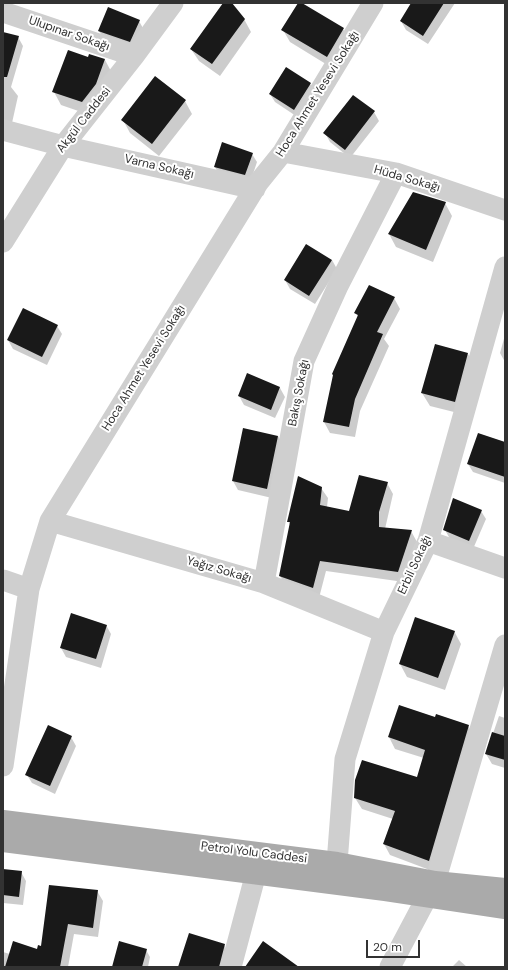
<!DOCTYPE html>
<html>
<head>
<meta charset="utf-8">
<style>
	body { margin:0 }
	#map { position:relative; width:508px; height:970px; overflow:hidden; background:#fff; font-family:"DM Sans",sans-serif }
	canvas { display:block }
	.frame { position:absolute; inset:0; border:4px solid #323232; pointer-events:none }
	.scale { position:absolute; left:366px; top:940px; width:54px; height:18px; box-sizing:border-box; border:2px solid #323232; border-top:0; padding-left:5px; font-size:12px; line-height:14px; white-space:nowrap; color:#323232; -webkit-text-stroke:3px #fff; paint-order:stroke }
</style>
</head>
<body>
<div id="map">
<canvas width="508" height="970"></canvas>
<div class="frame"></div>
<div class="scale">20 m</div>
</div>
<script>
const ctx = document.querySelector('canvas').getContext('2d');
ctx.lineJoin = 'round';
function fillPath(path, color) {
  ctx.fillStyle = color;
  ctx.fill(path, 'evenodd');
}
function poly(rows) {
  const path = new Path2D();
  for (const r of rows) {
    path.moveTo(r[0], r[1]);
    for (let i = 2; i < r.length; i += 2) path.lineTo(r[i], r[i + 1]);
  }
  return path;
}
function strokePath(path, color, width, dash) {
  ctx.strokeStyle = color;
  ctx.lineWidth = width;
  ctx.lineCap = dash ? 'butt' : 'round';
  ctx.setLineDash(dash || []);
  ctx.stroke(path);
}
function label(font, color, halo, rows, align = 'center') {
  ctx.font = font + ' "DM Sans",sans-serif';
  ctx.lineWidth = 4;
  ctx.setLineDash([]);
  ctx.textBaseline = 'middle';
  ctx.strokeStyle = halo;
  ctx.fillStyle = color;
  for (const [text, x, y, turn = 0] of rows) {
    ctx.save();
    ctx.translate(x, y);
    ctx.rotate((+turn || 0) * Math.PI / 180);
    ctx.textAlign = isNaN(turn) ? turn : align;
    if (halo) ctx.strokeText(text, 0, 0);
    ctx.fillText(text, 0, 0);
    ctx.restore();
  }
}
fillPath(poly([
	[224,3,230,3,244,19,251,32,220,76,199,61,191,49],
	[299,3,343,29,350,42,334,69,290,42,283,30],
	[413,3,455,3,428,44,406,30,401,21],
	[139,21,144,30,134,50,104,40,99,31],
	[3,33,18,37,23,46,11,87,18,96,12,123,3,120],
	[89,58,105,60,112,73,90,115,61,105,54,92],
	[310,84,315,92,299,118,275,102,270,94],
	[353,96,374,112,379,121,350,158,330,142,325,133],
	[185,101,192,114,159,156,130,133,123,120],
	[222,144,252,154,257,162,250,183,220,176,215,167],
	[414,193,445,203,452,216,433,262,396,247,389,234],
	[332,260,337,269,315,304,290,289,285,280],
	[394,298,400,309,384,339,389,346,360,411,355,437,330,433,324,422,358,317,356,313],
	[57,326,62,334,47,365,13,349,8,340],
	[505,335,505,362,500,353],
	[468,354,475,367,462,414,430,406,422,393],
	[248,374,280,388,285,397,275,418,244,405,239,396],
	[278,436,283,445,272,498,238,490,233,481],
	[505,443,505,483,473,472,468,464],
	[387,483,393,494,385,529,411,531,417,542,404,582,326,571,319,598,286,587,280,576,290,525,288,521,321,488,328,498,327,507,350,512],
	[481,511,486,519,473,549,450,539,445,530],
	[106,625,111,634,101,668,66,657,61,648],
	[454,631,461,644,445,690,407,677,400,664],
	[400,706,436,719,468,726,475,737,435,872,390,855,384,844,393,819,362,809,355,798,418,778,424,758,395,749,389,737],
	[499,716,505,718,505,768,492,764,486,754],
	[71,737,76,746,55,794,32,783,27,775],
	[3,870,21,872,26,881,23,905,3,903],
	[97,891,103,901,98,937,74,934,68,967,3,967,3,952,10,954,38,950],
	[224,945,231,958,229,967,179,967],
	[146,950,150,957,148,967,113,967],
	[459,960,467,967,452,967]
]), '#0003');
fillPath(poly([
	[223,3,232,3,245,19,212,64,190,49],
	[298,3,302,3,344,28,327,57,281,30],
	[411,3,444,3,423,36,400,21],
	[108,7,140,20,130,42,98,31],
	[3,32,19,36,7,77,3,77],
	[68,50,88,57,89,54,105,59,96,84,82,102,52,92],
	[286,67,311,83,294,110,269,94],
	[155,76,186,100,152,144,121,120],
	[353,95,375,111,345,150,323,133],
	[222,142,253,153,245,175,214,167],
	[413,192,446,202,426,250,388,234],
	[306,244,332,260,309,296,284,280],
	[369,285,395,297,377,332,383,334,355,399,349,427,323,422,333,375,332,374,358,315,354,313],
	[23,308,58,325,42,357,7,340],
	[435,344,468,353,455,402,421,393],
	[247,373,280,387,271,410,238,396],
	[243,428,278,436,267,489,232,481],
	[478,433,505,442,505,477,467,464],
	[359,475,388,482,379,512,379,527,412,530,398,572,320,561,313,588,279,576,290,522,287,522,288,518,298,476,322,487,320,505,349,511],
	[453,498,482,510,469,541,443,530],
	[71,613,107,625,96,659,60,648],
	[415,617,455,631,438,678,399,664],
	[399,705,435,717,436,714,469,725,429,861,383,844,395,811,354,798,355,780,362,760,417,777,425,750,388,737],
	[48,725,72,736,50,786,25,775],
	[492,732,505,736,505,760,485,754],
	[3,869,22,871,19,897,3,895],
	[49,885,98,890,93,928,68,924,60,967,5,967,13,941,37,949,38,945,41,946],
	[189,933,225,944,219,967,178,967],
	[119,941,147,949,142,967,112,967],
	[263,941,299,967,245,967]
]), '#191919');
strokePath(poly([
	[3,12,134,56],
	[3,130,63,146,255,189],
	[283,152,396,173,505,210],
	[3,242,63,146,134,56,173,3],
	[50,521,264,583,384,632],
	[428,541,505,568],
	[3,580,29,589],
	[264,583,304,361,338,286,396,173],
	[3,766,29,589,50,521,258,183,283,152,373,3],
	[337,863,345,759,384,632,428,541,505,267],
	[231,967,256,873],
	[390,967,435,882,505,645]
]), '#cfcfcf', 21);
strokePath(poly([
	[3,821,337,863,435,882,505,889],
	[3,841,385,890,505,908]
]), '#aaa', 22);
label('12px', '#323232', '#fff', [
	["Ulupınar Sokağı",69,34,19],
	["Hoca Ahmet Yesevi Sokağı",318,94,-58],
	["Akgül Caddesi",84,120,-52],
	["Varna Sokağı",159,167,13],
	["Hüda Sokağı",407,179,16],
	["Hoca Ahmet Yesevi Sokağı",144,368,-58],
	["Bakış Sokağı",299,393,-79],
	["Erbil Sokağı",415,565,-65],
	["Yağız Sokağı",219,570,16],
	["Petrol Yolu Caddesi",254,853,7]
]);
</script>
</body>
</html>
